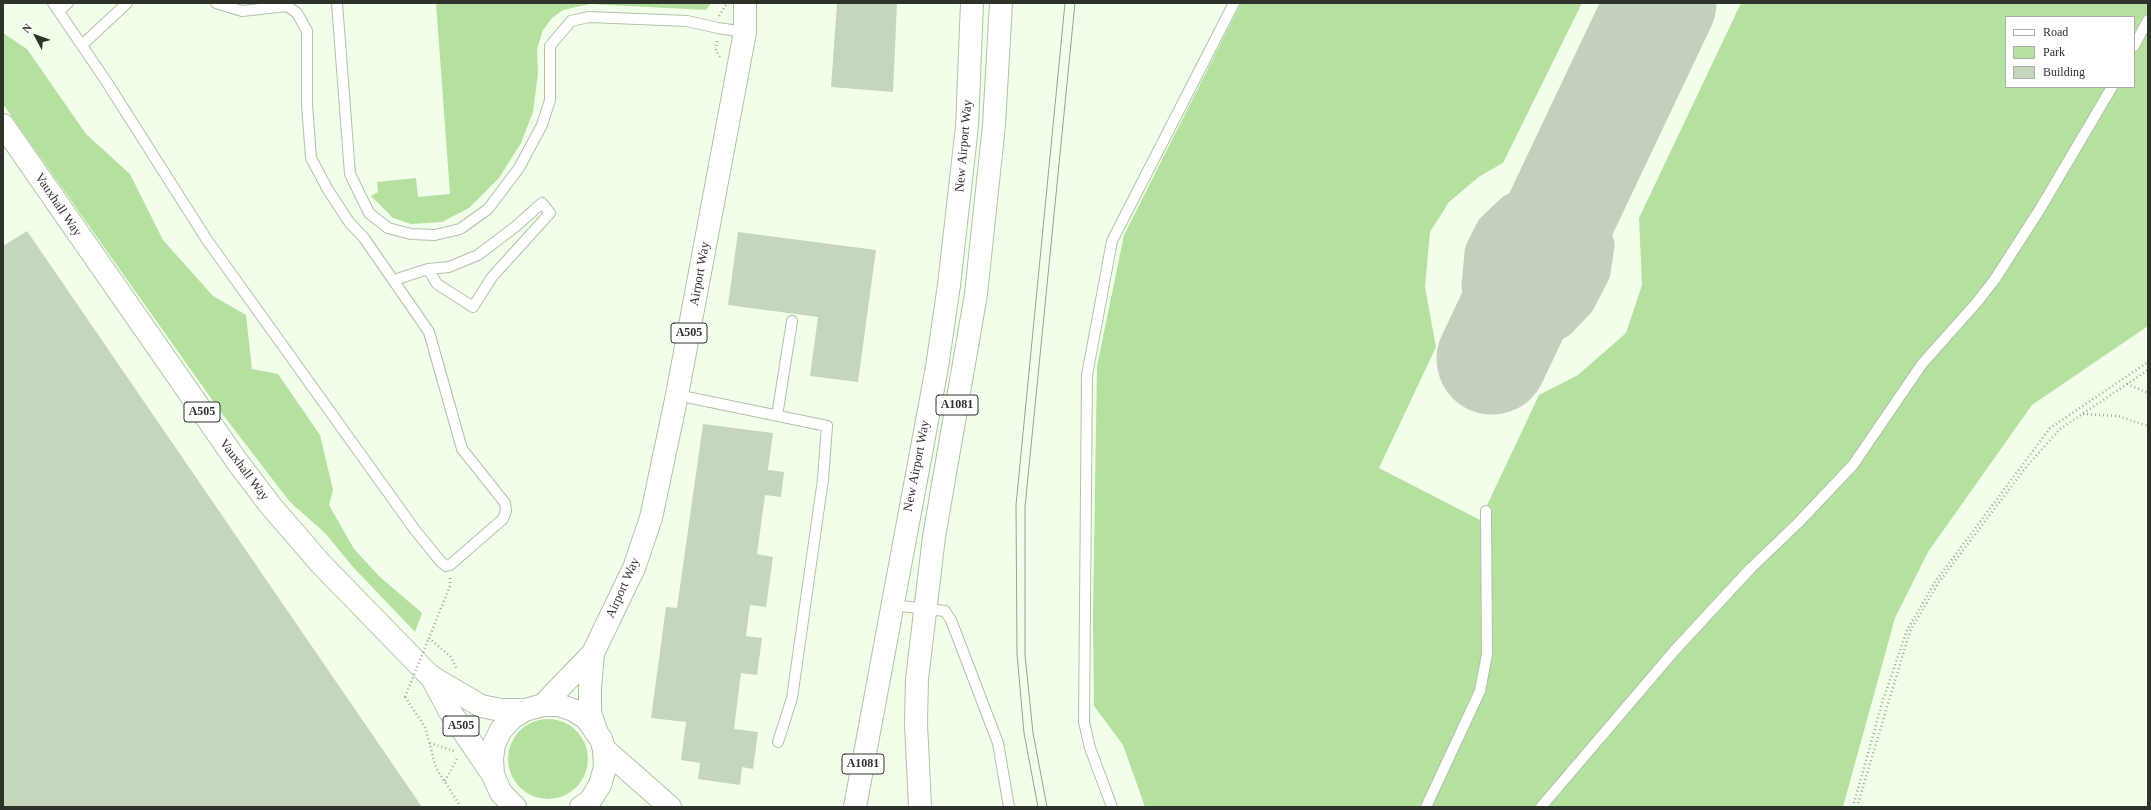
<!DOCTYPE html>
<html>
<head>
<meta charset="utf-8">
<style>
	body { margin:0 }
	#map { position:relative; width:2151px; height:810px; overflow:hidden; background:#f1ffea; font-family:"Times New Roman",serif }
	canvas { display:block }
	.frame { position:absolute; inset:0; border:4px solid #2d332a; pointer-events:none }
	.legend { position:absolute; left:2005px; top:16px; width:130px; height:72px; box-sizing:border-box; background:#fff; border:1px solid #abadaa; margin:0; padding:5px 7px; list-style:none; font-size:12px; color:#2d332a }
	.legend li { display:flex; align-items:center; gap:8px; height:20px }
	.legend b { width:20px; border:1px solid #abadaa }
	.north { position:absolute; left:16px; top:16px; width:40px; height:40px; -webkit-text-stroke:3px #fff; paint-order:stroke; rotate:311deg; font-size:11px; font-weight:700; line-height:16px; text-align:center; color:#2d332a }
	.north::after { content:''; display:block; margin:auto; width:14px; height:18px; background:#2d332a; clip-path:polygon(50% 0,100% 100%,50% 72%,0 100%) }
</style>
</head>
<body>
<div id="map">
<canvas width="2151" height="810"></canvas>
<div class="frame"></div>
<ul class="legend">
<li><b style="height:5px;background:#fff"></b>Road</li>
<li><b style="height:11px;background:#b5e09f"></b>Park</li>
<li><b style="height:11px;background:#c5d6bd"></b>Building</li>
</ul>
<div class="north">N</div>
</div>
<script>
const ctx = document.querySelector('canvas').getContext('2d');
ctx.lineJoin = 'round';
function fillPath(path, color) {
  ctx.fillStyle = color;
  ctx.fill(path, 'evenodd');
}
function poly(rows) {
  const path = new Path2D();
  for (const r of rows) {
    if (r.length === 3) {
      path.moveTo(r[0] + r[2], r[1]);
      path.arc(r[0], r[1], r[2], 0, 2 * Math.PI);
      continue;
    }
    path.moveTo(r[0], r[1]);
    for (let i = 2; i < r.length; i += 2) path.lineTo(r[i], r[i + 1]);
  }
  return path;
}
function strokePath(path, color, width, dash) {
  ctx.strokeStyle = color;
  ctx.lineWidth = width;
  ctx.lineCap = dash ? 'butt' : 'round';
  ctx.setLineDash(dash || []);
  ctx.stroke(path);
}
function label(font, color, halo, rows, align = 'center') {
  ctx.font = font + ' "Times New Roman",serif';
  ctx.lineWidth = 3;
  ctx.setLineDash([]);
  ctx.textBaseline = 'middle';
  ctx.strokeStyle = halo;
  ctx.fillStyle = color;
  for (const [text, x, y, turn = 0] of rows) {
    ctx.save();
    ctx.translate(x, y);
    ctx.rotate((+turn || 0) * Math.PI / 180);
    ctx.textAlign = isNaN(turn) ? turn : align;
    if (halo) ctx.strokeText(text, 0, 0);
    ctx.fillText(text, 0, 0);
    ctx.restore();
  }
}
fillPath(poly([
	[436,3,711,3,706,10,590,4,563,10,552,18,543,30,537,49,538,73,533,112,521,143,499,178,469,208,442,222,411,224,393,218,371,196,378,192,377,182,416,178,418,197,450,194],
	[1241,3,1582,3,1503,163,1480,176,1449,202,1430,232,1425,287,1436,347,1379,468,1480,520,1539,395,1578,375,1626,333,1642,285,1639,218,1741,3,2148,3,2148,326,2032,405,1928,552,1895,618,1843,807,1145,807,1123,745,1094,706,1093,613,1097,366,1124,235],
	[2006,17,2134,17,2134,87,2006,87],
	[3,33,27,49,86,134,130,174,163,240,213,296,246,315,252,369,278,374,320,435,333,490,329,505,354,549,380,577,422,613,415,632,353,567,325,533,290,502,220,411,7,110,3,104],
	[548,759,40]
]), '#b5e09f');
strokePath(poly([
	[1652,21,1654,3],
	[1547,202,1566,204,1584,220,1592,245,1588,271,1574,298,1556,317,1526,331,1506,330,1491,310,1484,286,1487,253,1497,233,1516,215,1547,202]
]), '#c4d0be', 45);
strokePath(poly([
	[1492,359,1661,3]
]), '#c4d0be', 111);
fillPath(poly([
	[837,3,897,3,893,92,831,87],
	[27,231,422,807,3,807,3,246],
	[738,232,876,250,858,382,810,376,818,317,728,305],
	[703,424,773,433,768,470,784,472,781,497,765,495,757,554,773,557,766,607,750,605,746,636,762,638,757,675,741,673,734,729,758,732,753,769,742,767,740,785,698,779,700,763,681,760,686,722,651,718,666,607,677,608]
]), '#c5d6bd');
const service = poly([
	[53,3,106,81,207,240,415,530,441,562,446,566,450,565,503,519,506,511,505,503,462,449,429,332,364,238,349,222,328,190,311,158,307,104,307,31,297,13,287,6,242,11,216,3],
	[337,3,350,174,369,213,388,228,411,234,435,235,460,229,488,209,519,168,542,125,550,100,550,46,571,21,589,17,687,21,718,28,745,32],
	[59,11,68,3],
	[82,45,127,3],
	[2134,46,2148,20],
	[394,280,428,269,449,267,478,255,515,227,542,203,550,213,492,277,473,307,437,284,428,269],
	[677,395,827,426,823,479,792,698,778,742],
	[777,416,792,321],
	[892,605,945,611,951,620,998,743,1009,807],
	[1112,807,1090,748,1084,722,1087,375,1112,241,1234,3],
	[1426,807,1480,691,1487,654,1486,511],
	[1541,807,1675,650,1750,569,1798,523,1853,465,1922,364,1978,301,1995,279,2040,209,2112,87]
]);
const primary = poly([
	[3,125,236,460,270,505,321,564,430,676,481,706,501,710,525,710],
	[593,653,590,688,590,713,596,730],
	[431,676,449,710,493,775],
	[543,705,593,653,634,568,651,518,677,395,745,32,745,3]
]);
const trunk = poly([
	[604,749,670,807],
	[515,807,501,793,493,775,492,759,494,744,501,730,512,718,525,710,543,705,559,705,573,710,586,718,601,739,604,749,605,767,600,785,590,801,581,807],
	[855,807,937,367,949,285,967,126,972,3],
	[920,807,916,723,917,679,934,537,976,294,994,125,1001,3]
]);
strokePath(service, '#b1c2a9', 12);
strokePath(primary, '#b1c2a9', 24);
strokePath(trunk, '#b1c2a9', 24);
strokePath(poly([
	[719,16,726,5],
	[717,41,716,50,720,57],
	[2127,384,2148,393],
	[2083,414,2118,416,2148,426],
	[450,578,450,586,429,638,451,657,457,669],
	[405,697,425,727,436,768,461,807],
	[430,743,454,751],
	[445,781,458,757],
	[1853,807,1882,703,1907,630,1935,582,2050,428,2148,362],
	[1857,807,1910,631,1939,582,2027,466,2060,429,2148,370]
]), '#a0ab9b', 2.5, [1, 3]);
strokePath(service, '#fff', 10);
strokePath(primary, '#fff', 22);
strokePath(trunk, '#fff', 22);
strokePath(poly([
	[1038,807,1024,733,1017,654,1016,505,1065,3],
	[1047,807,1033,733,1025,655,1025,507,1075,3]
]), '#97a292', 1);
strokePath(poly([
	[405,697,429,638]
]), '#a0ab9b', 2.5, [1, 3]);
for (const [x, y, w] of [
	[689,333,36],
	[957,405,42],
	[202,412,36],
	[461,726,36],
	[863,764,42]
]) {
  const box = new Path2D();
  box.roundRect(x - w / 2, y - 10, w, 20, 3);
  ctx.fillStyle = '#fff';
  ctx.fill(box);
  strokePath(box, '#2d332a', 1);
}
label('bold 12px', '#2d332a', null, [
	["A505",689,333],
	["A1081",957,405],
	["A505",202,412],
	["A505",461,726],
	["A1081",863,764]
]);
label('13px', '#2d332a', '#fff', [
	["New Airport Way",964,146,-85],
	["Vauxhall Way",58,205,56],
	["Airport Way",700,274,-80],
	["New Airport Way",917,466,-79],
	["Vauxhall Way",244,470,53],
	["Airport Way",623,588,-66]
]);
</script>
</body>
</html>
